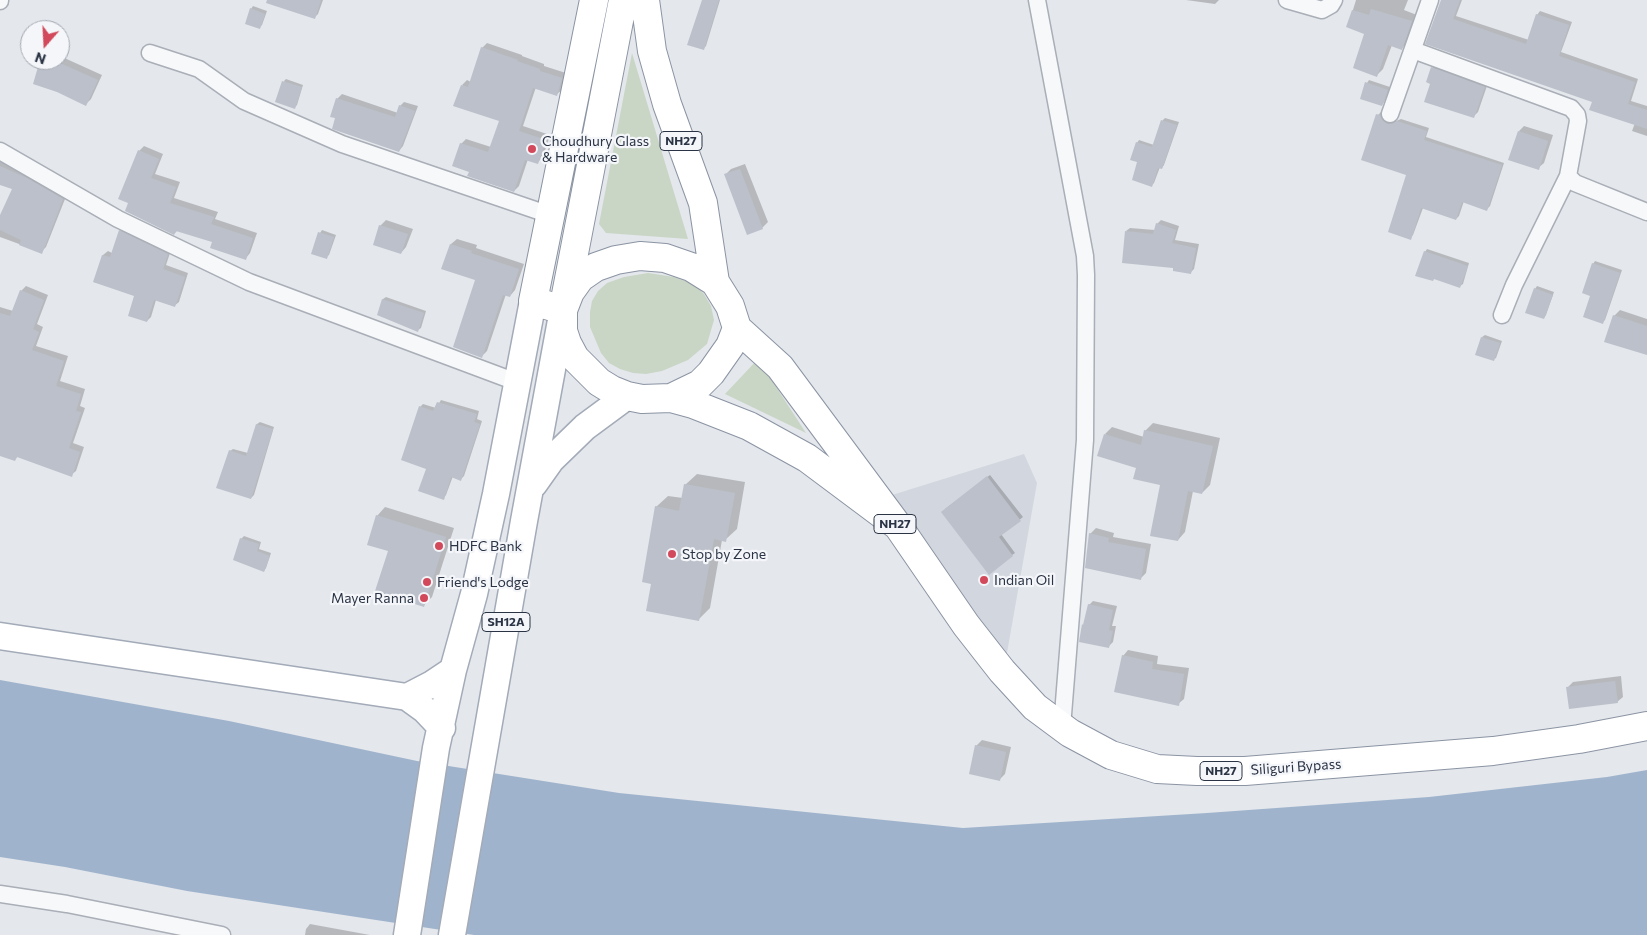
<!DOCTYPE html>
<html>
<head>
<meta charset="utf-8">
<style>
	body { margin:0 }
	#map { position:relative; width:1647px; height:935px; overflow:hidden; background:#e4e7ec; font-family:Commissioner,sans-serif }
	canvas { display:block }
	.north { position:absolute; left:20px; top:20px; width:50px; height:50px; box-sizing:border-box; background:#f4f6f9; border:1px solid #a4a8b1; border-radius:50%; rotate:199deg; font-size:14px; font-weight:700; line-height:20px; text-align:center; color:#2b3445 }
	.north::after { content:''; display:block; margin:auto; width:18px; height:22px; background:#d1495b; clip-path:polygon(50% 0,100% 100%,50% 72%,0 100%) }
</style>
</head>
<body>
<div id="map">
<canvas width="1647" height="935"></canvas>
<div class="north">N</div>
</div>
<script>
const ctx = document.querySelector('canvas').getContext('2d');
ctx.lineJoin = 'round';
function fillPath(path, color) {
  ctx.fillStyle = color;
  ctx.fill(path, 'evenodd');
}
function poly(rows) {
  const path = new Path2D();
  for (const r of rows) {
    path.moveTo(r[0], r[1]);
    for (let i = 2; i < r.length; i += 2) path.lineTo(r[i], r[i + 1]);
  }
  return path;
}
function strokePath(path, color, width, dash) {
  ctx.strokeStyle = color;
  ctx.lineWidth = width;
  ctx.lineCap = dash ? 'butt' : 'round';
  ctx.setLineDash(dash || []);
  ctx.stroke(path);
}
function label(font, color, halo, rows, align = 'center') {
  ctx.font = font + ' Commissioner,sans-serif';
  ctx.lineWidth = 4.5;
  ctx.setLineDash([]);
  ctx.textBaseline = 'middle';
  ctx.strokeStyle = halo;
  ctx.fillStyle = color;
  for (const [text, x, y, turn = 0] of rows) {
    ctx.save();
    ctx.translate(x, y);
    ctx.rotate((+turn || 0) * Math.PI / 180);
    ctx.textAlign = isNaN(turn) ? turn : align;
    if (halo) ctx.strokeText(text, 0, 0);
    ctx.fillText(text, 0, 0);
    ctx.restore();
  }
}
fillPath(poly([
	[1024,454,1037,483,1005,664,892,495]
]), '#d2d6de');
fillPath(poly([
	[632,53,688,239,606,233,599,224],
	[648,273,674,277,694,284,704,294,711,306,714,320,707,344,688,360,662,371,646,374,633,373,620,369,609,363,601,353,590,327,590,312,592,301,598,291,607,283,624,277],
	[758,359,806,433,725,394]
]), '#c9d6c5');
fillPath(poly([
	[0,680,229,721,417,761,619,793,963,828,1207,813,1429,797,1607,777,1647,770,1647,935,474,935,187,891,65,867,0,857]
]), '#9fb4cc');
fillPath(poly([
	[271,0,323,0,318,14,314,18],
	[704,0,720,0,706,46,703,49],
	[1186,0,1219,0,1215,4],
	[1356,0,1408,0,1404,10,1417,15,1408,42,1402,48,1392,45,1383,69,1377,75,1366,34,1348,26],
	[1442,0,1462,0,1456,16,1529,40,1537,15,1540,11,1572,22,1561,52,1638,79,1631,101,1647,106,1647,136,1632,131,1635,123,1593,101,1427,43],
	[253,6,267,11,262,25,260,27,251,9],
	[487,43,522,55,522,56,544,64,544,66,566,73,562,90,557,94,536,87,523,126,550,135,543,157,538,162,528,159,519,186,514,191,470,171,461,144,466,139,491,147,501,121,462,85,467,80,471,82,482,48],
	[60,56,102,75,91,99,86,104,42,60,60,60],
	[1436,64,1488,83,1478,112,1474,116,1432,83,1432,68],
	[286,79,303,85,297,105,294,108,284,81],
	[1369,80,1390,87,1384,102,1382,105,1361,98,1367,83],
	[342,94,398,113,400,106,404,102,418,106,403,146,399,151,336,118,337,99],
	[1381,112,1391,121,1396,121,1401,119,1429,128,1426,137,1504,163,1490,206,1487,209,1464,201,1459,216,1456,219,1423,208,1413,235,1410,238,1407,174,1378,115],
	[1165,118,1179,122,1164,165,1162,168,1160,167,1154,183,1152,185,1139,161,1137,143,1139,140,1154,145,1163,120],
	[1524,126,1553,135,1544,163,1538,168,1519,131],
	[144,146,163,154,155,174,180,182,174,198,218,212,215,219,257,233,250,253,246,258,214,241,178,230,174,234,129,202,139,151],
	[0,154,67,194,46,247,41,252,0,237,0,218,13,189,0,184],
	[745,164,768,222,762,228,726,174,731,169],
	[386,220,413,229,406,247,401,253,380,226],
	[1161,220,1179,226,1175,240,1199,244,1194,269,1191,272,1175,267,1126,231,1130,228,1155,230,1157,224],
	[124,227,171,250,166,265,188,273,179,302,174,306,156,300,151,317,147,321,136,295,94,282,103,255,108,251,112,253,120,231],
	[322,230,336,235,329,255,326,257,320,233],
	[457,239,477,245,476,248,524,264,515,290,510,296,506,294,487,351,481,357,477,279,443,268,451,244],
	[1427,249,1469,263,1463,284,1460,286,1434,278,1425,252],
	[1595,261,1622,270,1605,320,1603,322,1592,295,1593,264],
	[26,286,48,295,37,324,43,327,36,346,68,356,60,381,85,389,80,406,85,408,73,443,84,447,76,471,71,475,18,456,15,459,0,455,0,307,13,311,21,291],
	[1537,286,1554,292,1546,315,1544,318,1535,289],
	[386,297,426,311,421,328,418,330,378,315,383,299],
	[1620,310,1647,319,1647,352,1614,316],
	[1485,335,1502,341,1496,358,1493,360,1482,337],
	[441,400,479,411,477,419,482,421,464,476,461,479,453,476,446,495,443,498,427,468,420,407,423,404,436,408],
	[260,422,274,427,254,495,251,498,230,451,233,449,248,453,257,424],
	[1153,423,1220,438,1210,485,1202,493,1193,491,1185,532,1178,540,1161,484,1137,467,1105,434,1112,427,1144,437,1145,431],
	[697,474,745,482,737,529,725,540,722,540,710,608,698,620,652,583,656,507,668,496,683,498,685,485],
	[990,475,1023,517,1001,534,1015,553,1012,555,945,509],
	[385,507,454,528,432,597,423,606,389,551,377,516],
	[1096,528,1114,533,1113,537,1151,544,1146,573,1141,578,1090,534],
	[244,536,261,542,259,549,271,553,266,568,264,571,241,539],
	[1093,601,1117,606,1112,626,1116,626,1113,642,1109,646,1080,641,1089,605],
	[1128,650,1158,656,1157,664,1189,668,1184,699,1178,704,1123,656],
	[1621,676,1623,697,1617,702,1567,688,1573,682],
	[982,740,1011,747,1005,774,999,780,976,746],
	[310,924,370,935,305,935,306,929]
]), '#0003');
fillPath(poly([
	[267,0,321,0,315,19,266,3],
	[702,0,719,0,704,50,687,45],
	[1441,0,1460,0,1453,19,1526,44,1536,14,1569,25,1559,56,1635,82,1628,104,1647,110,1647,129,1589,110,1592,102,1425,44],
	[250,8,265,14,260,29,245,24],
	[1371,9,1412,21,1402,50,1388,45,1377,77,1353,68,1364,34,1346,27,1352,10,1369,15],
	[481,47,518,60,517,61,540,69,540,71,562,78,557,96,533,88,519,131,546,140,538,164,525,160,514,192,467,176,469,172,452,166,460,143,488,152,499,121,453,106,461,85,468,87],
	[40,60,53,60,98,80,86,106,57,92,33,84],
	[1431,67,1485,87,1474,118,1424,102,1430,84,1426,82],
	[282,81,302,87,295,109,275,102],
	[1365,82,1388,90,1382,106,1360,99],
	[336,98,395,117,399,105,415,111,399,152,332,129,335,118,330,117],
	[1376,114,1380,115,1382,120,1387,124,1392,124,1397,121,1427,131,1424,140,1502,165,1487,211,1462,202,1456,220,1421,208,1411,240,1388,232,1406,175,1361,160],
	[1161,120,1177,125,1162,169,1158,168,1152,187,1132,180,1137,162,1130,160,1136,142,1152,147],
	[1518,131,1548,141,1539,170,1508,160],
	[138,150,159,159,151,178,176,187,170,203,214,217,211,224,253,238,246,260,210,248,212,242,176,231,174,235,125,211,128,203,118,199],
	[0,166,27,178,63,199,42,254,19,245,21,240,0,230,0,215,12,189,0,185],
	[740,169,763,229,747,235,724,174],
	[1156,223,1176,230,1172,243,1196,248,1191,274,1173,271,1173,268,1122,263,1125,231,1153,234],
	[379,225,408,234,401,254,373,245],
	[119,230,168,254,163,269,185,277,175,307,154,300,147,322,128,316,134,296,93,282,102,255,110,257],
	[318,232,334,237,327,259,311,254],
	[450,244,472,251,471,253,519,269,510,297,503,295,482,358,453,347,475,280,441,269],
	[1424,251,1468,266,1460,288,1434,279,1433,281,1415,276],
	[1592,263,1620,273,1603,324,1583,317,1590,296,1582,293],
	[1534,288,1553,295,1544,319,1525,313],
	[20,290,44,300,33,329,39,332,32,350,64,361,56,386,81,394,76,411,81,412,69,448,80,452,72,477,17,457,15,461,0,456,0,313,10,316],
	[382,299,424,313,418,332,377,315],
	[1613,315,1647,326,1647,355,1604,342],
	[1481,337,1500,343,1494,361,1475,355],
	[437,402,477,414,474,422,480,424,461,481,451,477,444,500,418,491,426,469,401,460,419,406,433,411],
	[256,424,273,429,251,499,216,488,229,450,246,456],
	[1144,430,1213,446,1202,494,1188,491,1178,541,1150,536,1160,485,1133,479,1136,468,1097,456,1104,434,1141,445],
	[987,476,1021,521,999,537,1013,556,989,575,941,512],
	[684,484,735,493,726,542,714,539,699,621,646,611,651,584,642,582,655,506,679,511],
	[376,515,446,537,424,607,375,591,388,551,367,545],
	[1089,533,1109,538,1108,542,1146,549,1141,580,1085,568],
	[240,538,259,544,257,551,270,556,264,572,233,560],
	[1088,604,1113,610,1109,630,1113,631,1109,648,1079,642,1082,624,1083,625],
	[1122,655,1153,662,1152,669,1184,674,1179,706,1114,692],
	[1615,681,1618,703,1569,709,1566,687],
	[975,745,1006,752,1000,781,969,774]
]), '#bbc0ca');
const street = poly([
	[1037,0,1085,256,1086,275,1085,440,1062,727],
	[1287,0,1322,10,1331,5,1334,0],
	[0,1,0,0],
	[1413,50,1571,108,1577,115,1578,121,1568,176,1575,183,1647,212],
	[150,53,199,69,244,101,342,144,550,215],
	[1390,114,1430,0],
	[0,151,118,219,249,282,519,383],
	[1502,315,1514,285,1568,176],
	[0,894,67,904,222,935]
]);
const primary = poly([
	[534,484,551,460,585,427,627,396],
	[0,636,407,697,425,710,442,728],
	[407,697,432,684,453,670],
	[407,935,436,748,453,670,474,594,496,494,533,301],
	[452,935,524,521,562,315]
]);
const highway = poly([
	[594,0,533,301,563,310,623,0],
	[645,0,652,51,667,104,703,203,715,282],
	[640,256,665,258,691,267,715,282,730,306,737,328,730,346,711,373,700,384,671,398,642,399,627,396,612,390,599,382,575,358,567,343,563,331,563,310,570,292,580,278,596,267,616,260,640,256],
	[671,398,693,404,749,426,807,458,898,526,780,367,737,328],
	[898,526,966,625,1002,671,1035,707,1070,733,1111,755,1157,769,1197,771,1245,771,1493,751,1579,739,1647,726]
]);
strokePath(street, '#a9aeb7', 19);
strokePath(primary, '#a3abb8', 29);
strokePath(highway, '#8b94a3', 30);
strokePath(street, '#f7f8fa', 16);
strokePath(primary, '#fff', 26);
strokePath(highway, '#fff', 28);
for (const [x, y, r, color] of [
	[532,149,5,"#d1495b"],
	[439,546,5,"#d1495b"],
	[672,554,5,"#d1495b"],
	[984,580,5,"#d1495b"],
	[427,582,5,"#d1495b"],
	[424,598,5,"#d1495b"]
]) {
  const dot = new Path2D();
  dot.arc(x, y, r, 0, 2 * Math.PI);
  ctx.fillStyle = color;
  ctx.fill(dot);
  strokePath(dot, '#f4f6f9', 2);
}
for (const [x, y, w] of [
	[681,141,42],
	[895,524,42],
	[506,622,48],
	[1221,771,42]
]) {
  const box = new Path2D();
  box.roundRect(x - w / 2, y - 9.5, w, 19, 4);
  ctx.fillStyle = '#f4f6f9';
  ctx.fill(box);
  strokePath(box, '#2b3445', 1);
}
label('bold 12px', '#2b3445', null, [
	["NH27",681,141],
	["NH27",895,524],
	["SH12A",506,622],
	["NH27",1221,771]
]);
label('14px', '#2b3445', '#f4f6f9', [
	["Choudhury Glass",542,141],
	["& Hardware",542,157],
	["HDFC Bank",449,546],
	["Stop by Zone",682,554],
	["Indian Oil",994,580],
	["Friend's Lodge",437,582],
	["Mayer Ranna",414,598,"right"]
], 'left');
label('14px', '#2b3445', '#f4f6f9', [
	["Siliguri Bypass",1296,767,-4]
]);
</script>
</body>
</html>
